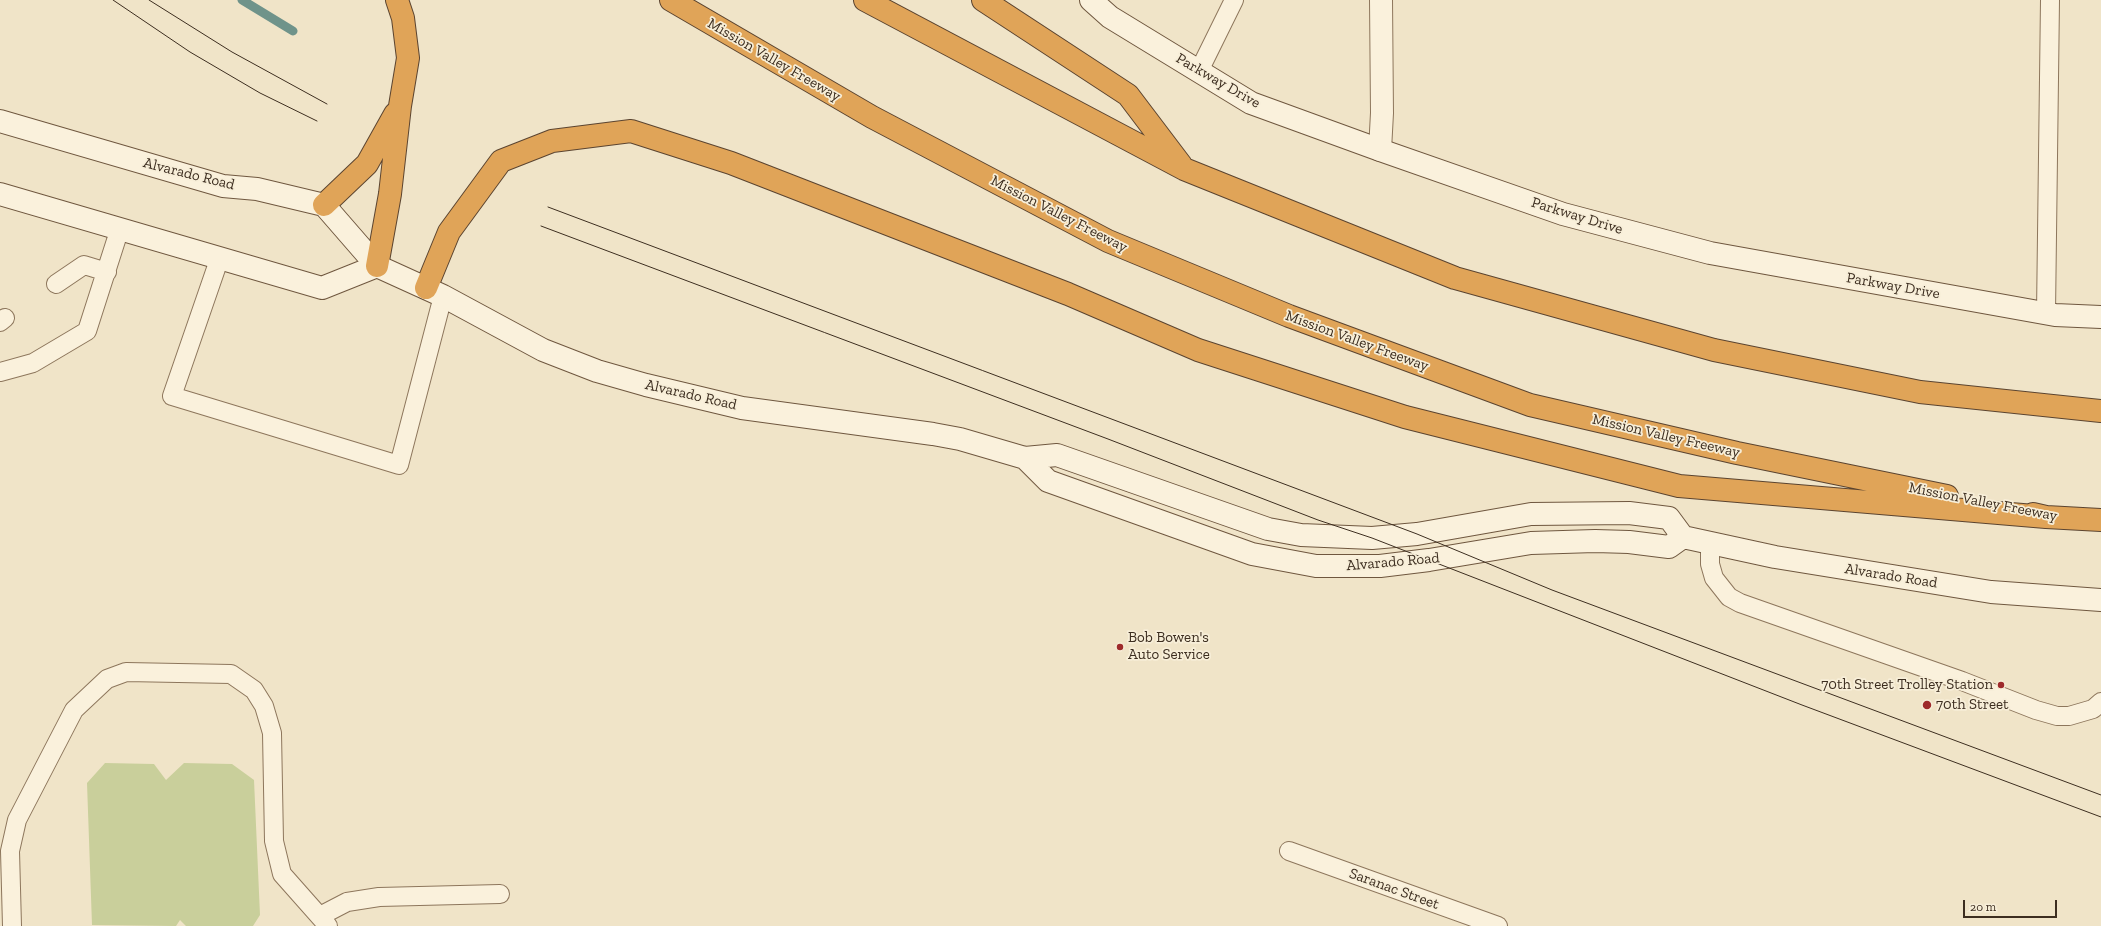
<!DOCTYPE html>
<html>
<head>
<meta charset="utf-8">
<style>
	body { margin:0 }
	#map { position:relative; width:2101px; height:926px; overflow:hidden; background:#f0e4c8; font-family:"Zilla Slab",serif }
	canvas { display:block }
	.scale { position:absolute; left:1963px; top:900px; width:94px; height:18px; box-sizing:border-box; border:2px solid #3d2e20; border-top:0; padding-left:5px; font-size:12px; line-height:14px; white-space:nowrap; color:#3d2e20; -webkit-text-stroke:3px #f7eed8; paint-order:stroke }
</style>
</head>
<body>
<div id="map">
<canvas width="2101" height="926"></canvas>
<div class="scale">20 m</div>
</div>
<script>
const ctx = document.querySelector('canvas').getContext('2d');
ctx.lineJoin = 'round';
function fillPath(path, color) {
  ctx.fillStyle = color;
  ctx.fill(path, 'evenodd');
}
function poly(rows) {
  const path = new Path2D();
  for (const r of rows) {
    path.moveTo(r[0], r[1]);
    for (let i = 2; i < r.length; i += 2) path.lineTo(r[i], r[i + 1]);
  }
  return path;
}
function strokePath(path, color, width, dash) {
  ctx.strokeStyle = color;
  ctx.lineWidth = width;
  ctx.lineCap = dash ? 'butt' : 'round';
  ctx.setLineDash(dash || []);
  ctx.stroke(path);
}
function label(font, color, halo, rows, align = 'center') {
  ctx.font = font + ' "Zilla Slab",serif';
  ctx.lineWidth = 3.5;
  ctx.setLineDash([]);
  ctx.textBaseline = 'middle';
  ctx.strokeStyle = halo;
  ctx.fillStyle = color;
  for (const [text, x, y, turn = 0] of rows) {
    ctx.save();
    ctx.translate(x, y);
    ctx.rotate((+turn || 0) * Math.PI / 180);
    ctx.textAlign = isNaN(turn) ? turn : align;
    if (halo) ctx.strokeText(text, 0, 0);
    ctx.fillText(text, 0, 0);
    ctx.restore();
  }
}
fillPath(poly([
	[105,763,154,764,166,780,184,763,232,764,254,780,260,915,253,926,186,926,180,920,176,926,92,925,87,783]
]), '#c9cf9b');
strokePath(poly([
	[242,0,293,31]
]), '#6f938a', 9);
const lane = poly([
	[1199,71,1234,0],
	[220,257,172,396,399,465,443,296],
	[56,284,84,265,107,272],
	[2046,313,2050,0],
	[0,322,5,318],
	[0,372,33,363,87,331,120,228],
	[1710,542,1710,564,1714,578,1729,597,1740,603,1962,681,2036,710,2057,716,2069,716,2093,709,2101,702],
	[1289,851,1498,926],
	[320,916,347,902,379,897,500,894],
	[12,926,10,851,17,820,74,710,107,679,126,672,231,674,254,690,264,706,272,733,274,841,282,874,328,926]
]);
const street = poly([
	[1380,150,1382,113,1381,0]
]);
const secondary = poly([
	[1091,0,1110,17,1251,103,1380,150,1563,214,1710,253,2055,315,2101,317],
	[0,121,223,186,257,189,324,205,377,266,443,296,543,350,597,371,646,385,742,408,933,434,960,439,1025,458,1057,455,1268,529,1301,535,1372,538,1417,534,1531,514,1629,513,1669,518,1683,537,1775,557,1991,592,2101,600],
	[0,194,322,288,377,266],
	[1025,458,1048,481,1252,554,1316,566,1380,566,1429,560,1531,543,1595,541,1629,542,1669,547,1683,537]
]);
const highway = poly([
	[671,0,872,117,1108,241,1289,316,1530,405,1737,453,1947,496],
	[865,0,1184,169,1455,278,1714,350,1920,392,2101,411],
	[983,0,1128,95,1181,165],
	[324,205,367,164,395,114],
	[377,266,390,194,400,106,408,58,403,18,397,0],
	[426,288,449,232,501,161,552,141,631,131,731,163,1068,294,1198,350,1405,417,1679,486,2046,517],
	[2033,514,2046,517,2101,520]
]);
strokePath(lane, '#8d765c', 20);
strokePath(street, '#8d765c', 24);
strokePath(secondary, '#6f573f', 24);
strokePath(highway, '#5b4430', 24);
strokePath(lane, '#faf1dc', 18);
strokePath(street, '#faf1dc', 22);
strokePath(secondary, '#faf1dc', 22);
strokePath(highway, '#e0a458', 22);
strokePath(poly([
	[113,0,190,52,260,93,317,121],
	[149,0,232,52,327,104],
	[548,207,1417,534,1552,590,2101,795],
	[541,226,1108,439,1318,520,1372,538,1802,705,2101,817]
]), '#3d2e20', 1);
for (const [x, y, r, color] of [
	[1120,647,4,"#9e2a2b"],
	[2001,685,4,"#9e2a2b"],
	[1927,705,5,"#9e2a2b"]
]) {
  const dot = new Path2D();
  dot.arc(x, y, r, 0, 2 * Math.PI);
  ctx.fillStyle = color;
  ctx.fill(dot);
  strokePath(dot, '#f7eed8', 1.5);
}
label('15px', '#3d2e20', '#f7eed8', [
	["Mission Valley Freeway",774,60,30],
	["Parkway Drive",1218,81,30],
	["Alvarado Road",189,174,14],
	["Mission Valley Freeway",1059,214,27],
	["Parkway Drive",1577,216,17],
	["Parkway Drive",1893,286,10],
	["Mission Valley Freeway",1357,341,20],
	["Alvarado Road",691,395,13],
	["Mission Valley Freeway",1666,436,13],
	["Mission Valley Freeway",1983,502,11],
	["Alvarado Road",1393,562,-5],
	["Alvarado Road",1891,576,9],
	["Saranac Street",1394,889,20]
]);
label('15px', '#3d2e20', '#f7eed8', [
	["Bob Bowen's",1128,638],
	["Auto Service",1128,655],
	["70th Street Trolley Station",1993,685,"right"],
	["70th Street",1936,705]
], 'left');
</script>
</body>
</html>
